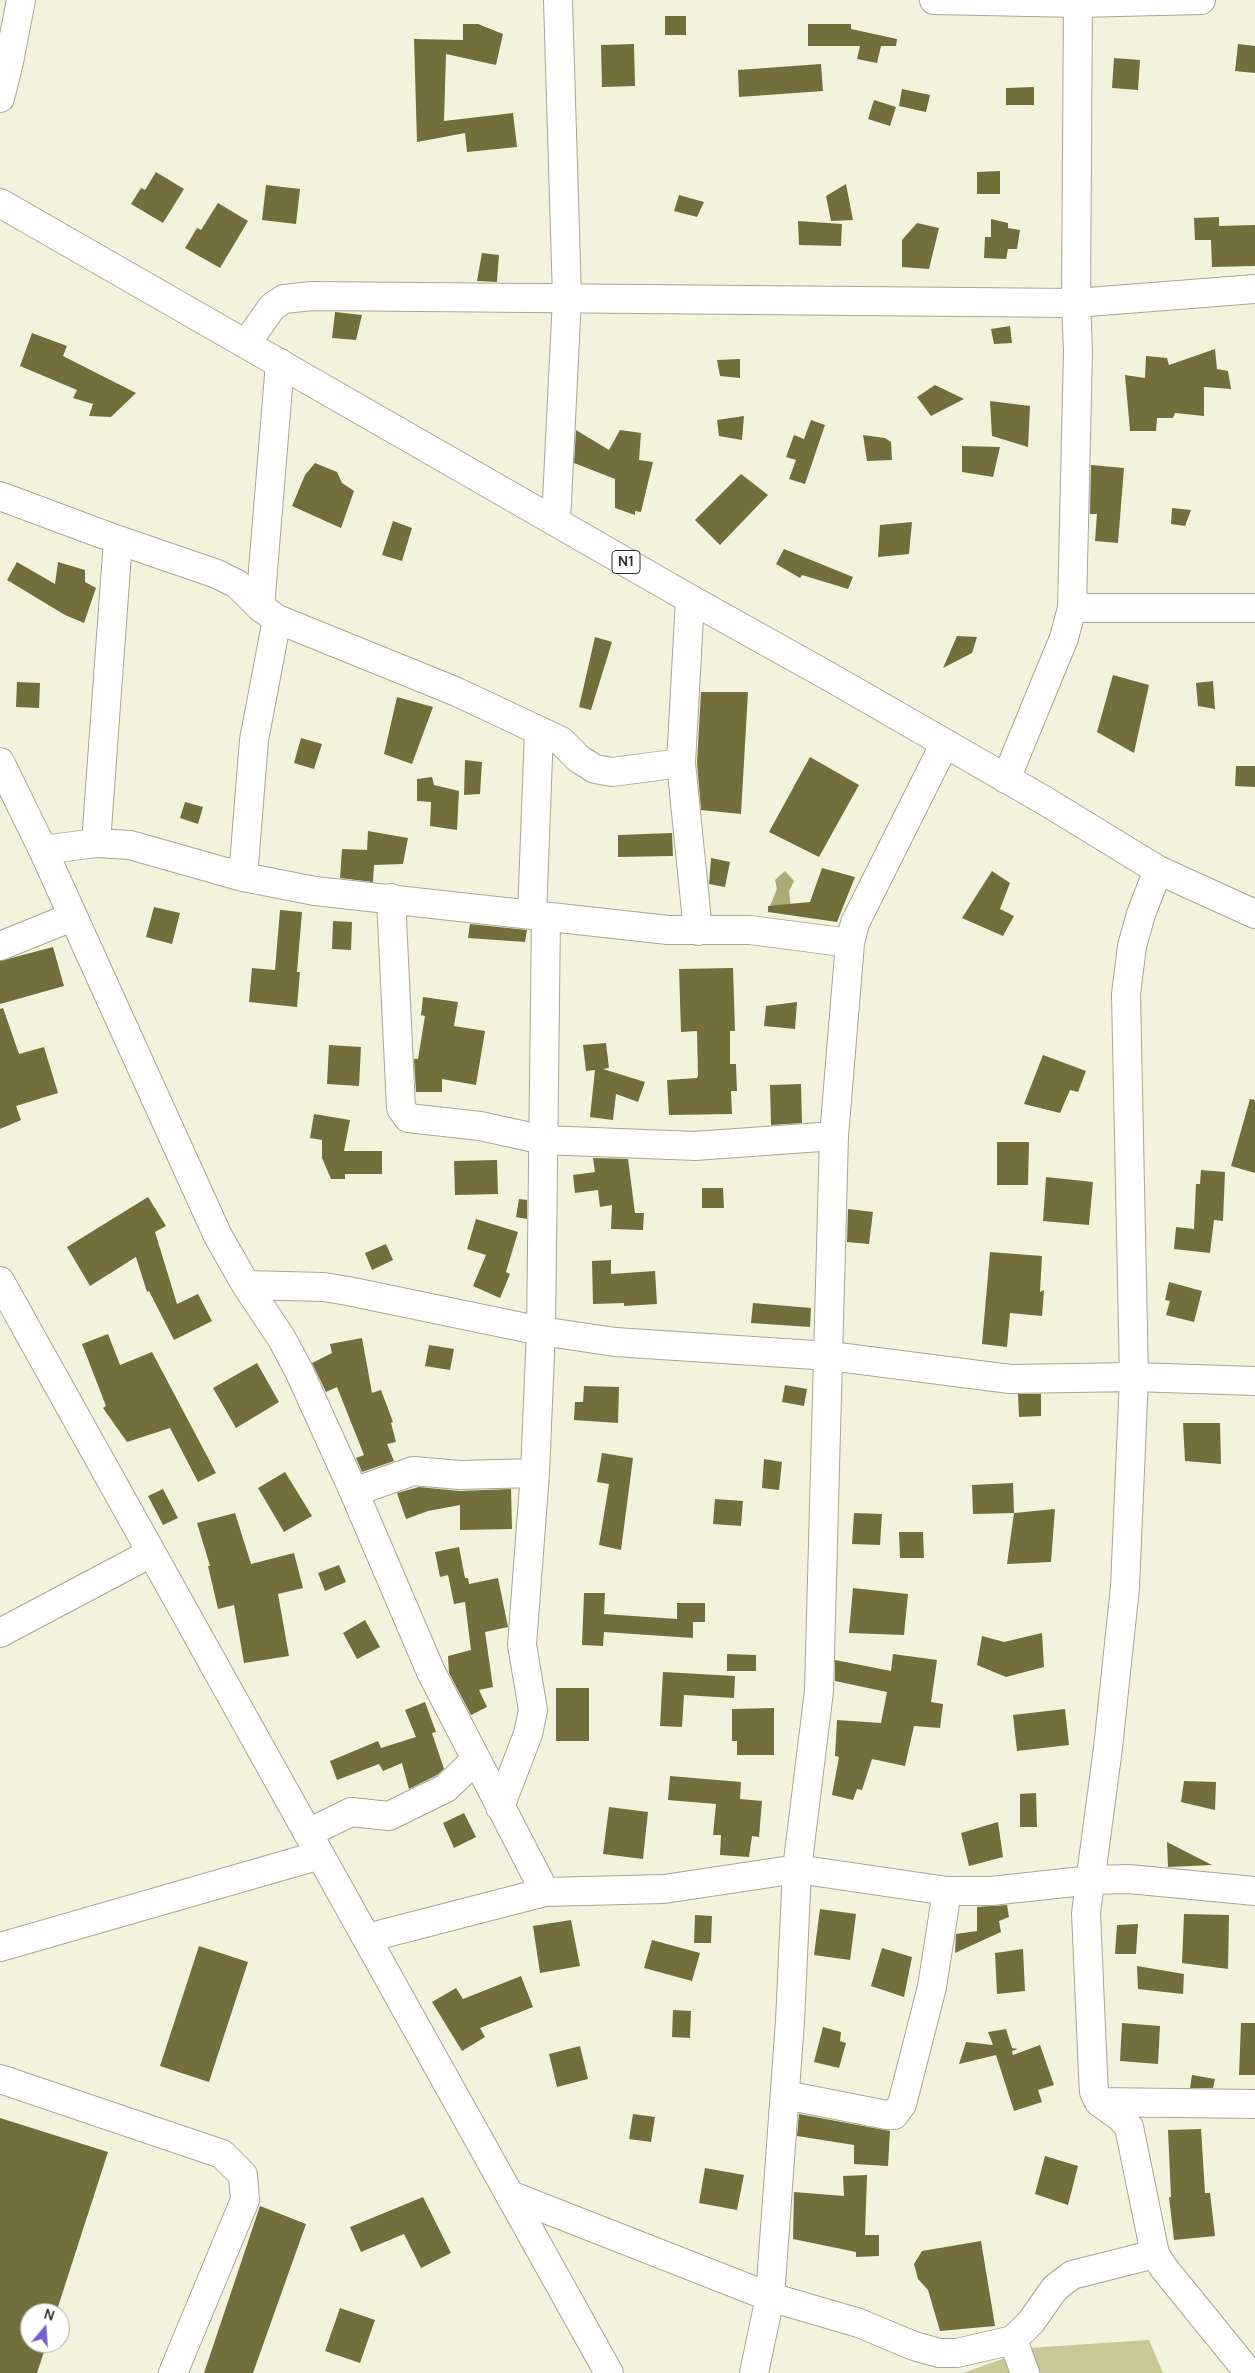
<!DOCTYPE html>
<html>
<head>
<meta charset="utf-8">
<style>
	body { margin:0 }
	#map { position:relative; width:1255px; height:2373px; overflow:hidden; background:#f3f2dd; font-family:Manrope,sans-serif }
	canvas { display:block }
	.north { position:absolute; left:20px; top:2303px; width:50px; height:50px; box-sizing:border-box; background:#fff; border:1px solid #acaca9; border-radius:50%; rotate:18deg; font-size:14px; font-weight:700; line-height:20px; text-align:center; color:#2f2f27 }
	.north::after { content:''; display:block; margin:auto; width:18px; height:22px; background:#705fd9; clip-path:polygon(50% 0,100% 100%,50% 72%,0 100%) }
</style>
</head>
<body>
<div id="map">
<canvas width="1255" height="2373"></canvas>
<div class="north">N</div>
</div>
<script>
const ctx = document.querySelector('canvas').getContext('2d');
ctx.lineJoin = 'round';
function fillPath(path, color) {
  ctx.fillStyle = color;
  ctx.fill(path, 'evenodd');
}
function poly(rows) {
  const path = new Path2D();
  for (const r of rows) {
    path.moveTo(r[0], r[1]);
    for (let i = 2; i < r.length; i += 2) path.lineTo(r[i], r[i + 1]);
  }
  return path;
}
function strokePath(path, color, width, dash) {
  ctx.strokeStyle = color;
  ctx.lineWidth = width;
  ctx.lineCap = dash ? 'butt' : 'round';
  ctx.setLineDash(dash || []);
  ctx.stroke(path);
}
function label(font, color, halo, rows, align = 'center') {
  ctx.font = font + ' Manrope,sans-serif';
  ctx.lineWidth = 5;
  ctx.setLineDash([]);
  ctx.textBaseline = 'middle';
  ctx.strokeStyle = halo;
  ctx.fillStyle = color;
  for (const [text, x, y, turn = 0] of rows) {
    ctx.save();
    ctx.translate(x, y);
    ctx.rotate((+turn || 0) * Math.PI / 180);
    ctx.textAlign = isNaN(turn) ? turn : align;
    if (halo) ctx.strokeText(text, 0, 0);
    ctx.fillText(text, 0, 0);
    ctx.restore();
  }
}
fillPath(poly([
	[1149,2340,1163,2373,1038,2373,1028,2348],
	[1005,2358,1011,2373,963,2373]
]), '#cac897');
fillPath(poly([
	[785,871,794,881,789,891,791,907,770,906,777,889,775,880]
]), '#acaa75');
fillPath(poly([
	[665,16,686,16,686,35,665,35],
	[463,24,478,24,503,34,496,65,446,54,444,121,513,113,517,147,467,152,465,133,417,142,414,39,463,40],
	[808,24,851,24,851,29,897,39,896,46,881,46,877,63,857,59,860,46,808,46],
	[634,44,635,86,602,87,601,45],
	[1238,44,1255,46,1255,73,1235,71],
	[1114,58,1140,60,1138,90,1112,88],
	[821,64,823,91,739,97,738,70],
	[1034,87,1034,105,1006,105,1006,88],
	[902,89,930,95,926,112,899,106],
	[874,100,896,107,890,126,868,119],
	[1000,171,1000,194,977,194,977,172],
	[156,172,184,189,163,223,131,204,141,188,145,190],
	[846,184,853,220,831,221,826,196],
	[266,185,300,189,296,224,262,220],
	[679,195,704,202,697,217,674,211],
	[218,203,248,221,220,268,185,248,197,228,201,230],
	[1219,217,1219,226,1255,225,1255,266,1212,267,1211,240,1195,240,1194,218],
	[991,219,1008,223,1008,228,1020,230,1017,249,1008,249,1006,259,984,258,985,237,991,237],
	[798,221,842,224,841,246,799,245],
	[917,223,939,228,929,269,902,267,902,240],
	[482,253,499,255,497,282,477,281],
	[335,312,362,315,356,340,332,338],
	[1010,326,1012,343,994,344,991,329],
	[32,333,67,346,63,356,136,393,111,417,89,416,93,404,73,398,77,390,20,366],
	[1215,349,1217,369,1228,371,1231,389,1204,387,1204,416,1175,413,1173,418,1157,418,1156,431,1130,431,1125,375,1145,378,1146,356,1167,358,1169,365],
	[740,359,740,378,720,376,717,360],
	[935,385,964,399,931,416,917,397],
	[990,401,1030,406,1028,447,992,436],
	[744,416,742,440,719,436,717,420],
	[811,420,825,425,805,484,789,479,796,460,786,457,794,435,804,439],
	[576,430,609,450,620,430,641,433,639,460,653,462,641,512,635,511,635,515,615,508,615,479,574,463],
	[863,435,885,438,891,442,892,460,867,461],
	[962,446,1000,447,993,477,962,472],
	[315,463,337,472,342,483,354,491,341,528,292,506,305,475],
	[1091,465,1124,468,1118,543,1095,541,1097,514,1090,514],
	[741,474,768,495,720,545,695,520],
	[1172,508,1191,510,1185,526,1171,524],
	[393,521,412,528,402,561,382,555],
	[912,522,909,554,878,557,880,525],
	[784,549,853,577,848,589,802,575,800,578,776,564],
	[17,562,55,584,58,562,85,570,85,582,96,588,84,623,65,615,7,580],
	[957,636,977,637,972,653,943,668],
	[595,637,612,642,591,710,579,707],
	[1113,675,1149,685,1134,753,1097,732],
	[1213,681,1215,709,1198,706,1196,683],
	[17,682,40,683,39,708,16,707],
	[701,692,748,692,741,814,701,810,697,763],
	[397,697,433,707,412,764,384,754],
	[301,738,322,744,314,769,294,763],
	[810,757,859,785,819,857,769,832],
	[465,760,482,762,480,794,464,795],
	[1236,766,1255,766,1255,787,1235,786],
	[432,777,434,785,459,791,457,830,430,826,431,802,417,801,417,779],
	[185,802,203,807,198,824,180,818],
	[368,831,408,838,403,864,374,865,373,882,340,878,342,849,367,850],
	[672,833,673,856,618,857,618,835],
	[711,858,730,862,725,887,709,884],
	[822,868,855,877,837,922,768,912,768,906,810,902],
	[992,871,1010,883,1000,909,1014,916,1003,936,962,918],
	[154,907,180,913,172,944,146,937],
	[280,910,302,912,297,972,300,972,297,1007,249,1002,252,968,275,970],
	[333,921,352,922,351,950,332,949],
	[470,924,527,930,525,942,468,938],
	[53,947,64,986,0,1004,0,961],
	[733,968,735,1031,730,1031,730,1064,736,1064,737,1091,731,1091,732,1114,669,1115,667,1080,697,1078,698,1075,697,1031,681,1032,679,969],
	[423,997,458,1002,454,1026,485,1031,476,1085,442,1079,442,1092,416,1092,414,1059,418,1059,425,1016,421,1015],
	[797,1002,795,1029,764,1026,766,1006],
	[3,1008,19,1054,44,1047,58,1093,16,1106,21,1120,0,1129,0,1009],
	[606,1043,609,1068,603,1069,645,1082,638,1102,616,1094,613,1120,590,1117,595,1070,586,1071,583,1045],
	[329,1045,361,1047,359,1086,327,1084],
	[1043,1055,1086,1071,1078,1092,1070,1090,1060,1113,1024,1104],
	[801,1084,802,1123,771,1125,770,1085],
	[1250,1099,1255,1100,1255,1173,1231,1166],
	[314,1114,350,1120,344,1151,382,1151,382,1174,345,1174,345,1179,331,1179,322,1158,322,1140,310,1138],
	[997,1142,1029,1142,1028,1185,997,1185],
	[593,1158,628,1159,635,1213,644,1213,643,1230,611,1229,612,1205,600,1207,598,1190,575,1193,573,1175,595,1172],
	[497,1160,498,1194,455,1195,454,1161],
	[1201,1170,1225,1172,1223,1221,1214,1220,1210,1253,1174,1249,1176,1227,1194,1229,1196,1184,1200,1184],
	[1046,1177,1093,1182,1089,1225,1043,1221],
	[702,1188,723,1188,724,1208,702,1208],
	[148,1197,166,1226,155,1232,177,1304,198,1294,212,1321,174,1340,149,1291,147,1292,136,1257,90,1286,67,1247],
	[519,1199,527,1200,527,1219,516,1217],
	[848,1209,873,1212,869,1244,847,1242],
	[476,1219,518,1232,506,1272,510,1274,500,1298,473,1286,486,1255,467,1249],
	[386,1244,393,1260,372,1270,365,1253],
	[990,1252,1042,1256,1040,1292,1044,1290,1042,1316,1010,1313,1007,1347,982,1344],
	[611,1260,611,1274,655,1271,657,1304,624,1306,624,1303,593,1304,592,1261],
	[1169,1282,1202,1291,1194,1322,1166,1315,1170,1301,1165,1300],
	[753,1303,811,1308,810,1327,751,1323],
	[108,1334,120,1365,152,1352,216,1473,198,1482,170,1428,127,1442,103,1408,106,1406,82,1344],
	[362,1338,372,1393,381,1390,393,1422,391,1423,396,1442,387,1444,394,1461,362,1472,356,1458,364,1455,337,1387,326,1392,312,1363,332,1353,330,1344],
	[429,1345,454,1349,450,1370,425,1366],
	[257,1363,279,1402,236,1428,213,1388],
	[785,1385,807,1389,804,1406,782,1402],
	[584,1386,619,1387,618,1423,574,1420,575,1402,583,1402],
	[1018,1394,1041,1394,1041,1416,1019,1417],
	[1183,1423,1220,1423,1221,1464,1185,1461],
	[602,1453,633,1458,621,1550,599,1545,609,1484,597,1482],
	[764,1459,782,1462,779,1490,762,1488],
	[285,1472,312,1516,284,1532,258,1488],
	[1013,1483,1014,1513,973,1514,972,1485],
	[419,1487,460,1491,511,1489,512,1529,460,1530,460,1505,428,1511,406,1519,397,1493],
	[163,1489,178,1518,163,1525,148,1496],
	[715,1499,743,1501,741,1526,713,1524],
	[1055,1509,1051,1562,1007,1564,1014,1513],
	[235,1513,251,1564,294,1553,303,1588,278,1594,289,1656,244,1663,234,1605,218,1609,208,1566,210,1566,197,1523],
	[854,1513,882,1514,880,1545,852,1544],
	[899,1532,923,1532,924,1558,900,1558],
	[459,1547,465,1578,468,1578,469,1584,498,1578,508,1627,485,1632,493,1687,479,1690,487,1707,471,1715,449,1673,448,1656,471,1650,465,1602,454,1604,448,1575,440,1577,435,1552],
	[339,1565,346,1582,325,1591,318,1573],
	[853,1588,908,1594,904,1635,849,1633],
	[584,1593,605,1593,604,1614,677,1619,677,1603,705,1603,705,1622,693,1622,693,1638,604,1632,603,1646,582,1645],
	[365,1620,380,1647,357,1659,343,1633],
	[1042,1633,1044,1667,1006,1677,977,1665,982,1636,1004,1642],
	[727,1654,756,1655,756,1671,727,1671],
	[893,1654,937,1660,931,1702,943,1704,940,1728,914,1726,905,1766,872,1759,862,1790,857,1789,853,1800,832,1795,839,1757,835,1756,837,1720,881,1723,887,1692,835,1681,835,1660,891,1671],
	[663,1672,735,1676,734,1698,684,1695,682,1727,660,1726],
	[556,1688,589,1688,589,1741,556,1741],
	[425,1702,436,1732,432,1733,444,1769,437,1775,409,1789,402,1763,383,1771,379,1764,337,1780,330,1761,378,1741,381,1748,416,1737,405,1710],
	[774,1708,774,1755,737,1755,737,1741,732,1741,732,1709],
	[1065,1709,1069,1745,1017,1751,1013,1715],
	[670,1776,741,1782,740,1799,762,1801,759,1837,752,1836,749,1857,720,1855,721,1835,713,1835,716,1804,668,1800],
	[1184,1781,1216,1782,1215,1810,1181,1802],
	[1036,1793,1037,1827,1020,1827,1020,1794],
	[609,1807,648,1812,643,1859,603,1854],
	[464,1813,476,1837,454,1848,443,1823],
	[998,1822,1003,1857,969,1866,961,1833],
	[1167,1842,1212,1865,1168,1867],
	[1007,1905,1009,1917,999,1921,1001,1932,955,1953,956,1934,977,1931,977,1907],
	[820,1909,856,1914,850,1960,814,1955],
	[1184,1914,1229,1915,1228,1969,1182,1963],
	[695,1915,712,1916,711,1943,694,1943],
	[571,1920,580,1966,540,1973,533,1926],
	[1138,1924,1136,1954,1115,1954,1117,1925],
	[652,1940,700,1953,692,1981,644,1968],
	[199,1946,248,1962,209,2082,160,2066],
	[882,1948,912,1957,904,1997,871,1986],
	[1023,1949,1025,1991,997,1994,995,1953],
	[1137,1966,1184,1974,1183,1994,1138,1989],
	[521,1976,533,2007,480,2028,485,2037,462,2051,432,2002,456,1988,463,1999],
	[673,2010,691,2011,690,2038,672,2037],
	[1122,2023,1160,2026,1158,2064,1120,2061],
	[1241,2023,1255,2023,1255,2075,1239,2075],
	[823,2027,841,2032,840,2041,846,2043,839,2068,814,2062],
	[1006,2029,1012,2048,1018,2049,1012,2051,1013,2055,1040,2045,1054,2085,1038,2090,1042,2102,1014,2111,996,2055,959,2064,966,2042,993,2045,988,2032],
	[580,2046,588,2079,557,2087,549,2054],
	[1192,2075,1215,2079,1213,2088,1190,2088],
	[633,2114,655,2117,651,2142,629,2139],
	[799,2114,890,2131,888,2166,854,2164,854,2145,797,2136],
	[0,2118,108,2152,56,2313,30,2313,30,2343,47,2343,37,2373,0,2373],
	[1201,2129,1205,2193,1210,2193,1215,2236,1174,2240,1169,2197,1171,2197,1168,2130],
	[1045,2156,1078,2166,1068,2205,1035,2194],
	[705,2168,744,2175,737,2210,699,2203],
	[867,2175,865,2235,879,2235,879,2256,856,2257,856,2252,793,2239,794,2192,844,2196,843,2176],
	[423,2197,451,2253,421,2268,404,2234,361,2252,350,2227],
	[260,2206,306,2224,253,2373,204,2373],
	[981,2241,995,2326,940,2331,928,2290,918,2279,914,2264,922,2251],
	[340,2308,375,2320,360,2363,325,2351]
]), '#726f3c');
const minor = poly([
	[934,0,1078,3,1201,0],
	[0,98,9,62,21,0],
	[246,344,272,307,284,299,312,296,1076,303,1255,289],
	[0,496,118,540,217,574,237,584,260,607,277,619,457,692,561,741,579,759,595,769,612,772,681,763],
	[556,521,567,298,558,0],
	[690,599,681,763,698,931],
	[260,607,280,363],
	[1072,608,1255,608],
	[0,762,43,850,218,1236,246,1285,282,1339,299,1371,354,1492,431,1672,545,1892],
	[1006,779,1064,638,1072,608,1078,351,1076,303,1078,0],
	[96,843,118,540],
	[43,850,96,843,130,845,243,877,315,891,668,930,750,930,850,943],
	[1158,870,1141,914,1132,946,1126,994,1134,1377,1125,1587,1108,1748,1086,1913,1093,2074,1094,2092,1099,2102,1120,2117,1129,2127,1155,2254,1163,2267,1249,2373],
	[243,877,254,740,277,619],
	[391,898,401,1108,408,1118,480,1126,544,1140,695,1146,834,1136],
	[532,915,539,731],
	[0,946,72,917],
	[246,1285,324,1287,348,1291,541,1331,615,1342,830,1356,1010,1379,1134,1377,1255,1381],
	[354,1492,413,1471,460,1475,535,1473],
	[0,1633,151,1553],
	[500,1807,528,1734,533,1710,522,1645,535,1473,541,1331,546,917],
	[308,1833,351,1812,389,1816,446,1788,475,1760],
	[367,1938,545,1892,664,1889,797,1869,947,1891,991,1891,1092,1880,1129,1879,1255,1891],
	[0,1947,320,1855],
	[0,2079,222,2154,243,2175,245,2200,173,2373],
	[785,2095,887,2115,894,2115,902,2104,932,1987,947,1891],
	[1099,2102,1255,2104],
	[510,2195,770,2297,859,2323,914,2346,939,2353,957,2353,1013,2340,1031,2322,1055,2288,1072,2275,1155,2254],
	[1013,2340,1025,2373],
	[754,2373,770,2297,790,2021,797,1869,819,1691,834,1136,850,943,855,923,944,745]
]);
const major = poly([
	[0,1281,609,2373]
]);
const highway = poly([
	[0,203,690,599,830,677,1047,802,1158,870,1255,914]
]);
strokePath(minor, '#a8a793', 30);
strokePath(major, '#a8a793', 30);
strokePath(highway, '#a8a793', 30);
strokePath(minor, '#fff', 28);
strokePath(major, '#fff', 28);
strokePath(highway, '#fff', 28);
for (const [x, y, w] of [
	[626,562,28]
]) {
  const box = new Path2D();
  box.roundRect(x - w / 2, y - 11.5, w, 23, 4);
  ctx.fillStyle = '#fff';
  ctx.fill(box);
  strokePath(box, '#2f2f27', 1);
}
label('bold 14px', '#2f2f27', null, [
	["N1",626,562]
]);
</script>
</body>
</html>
